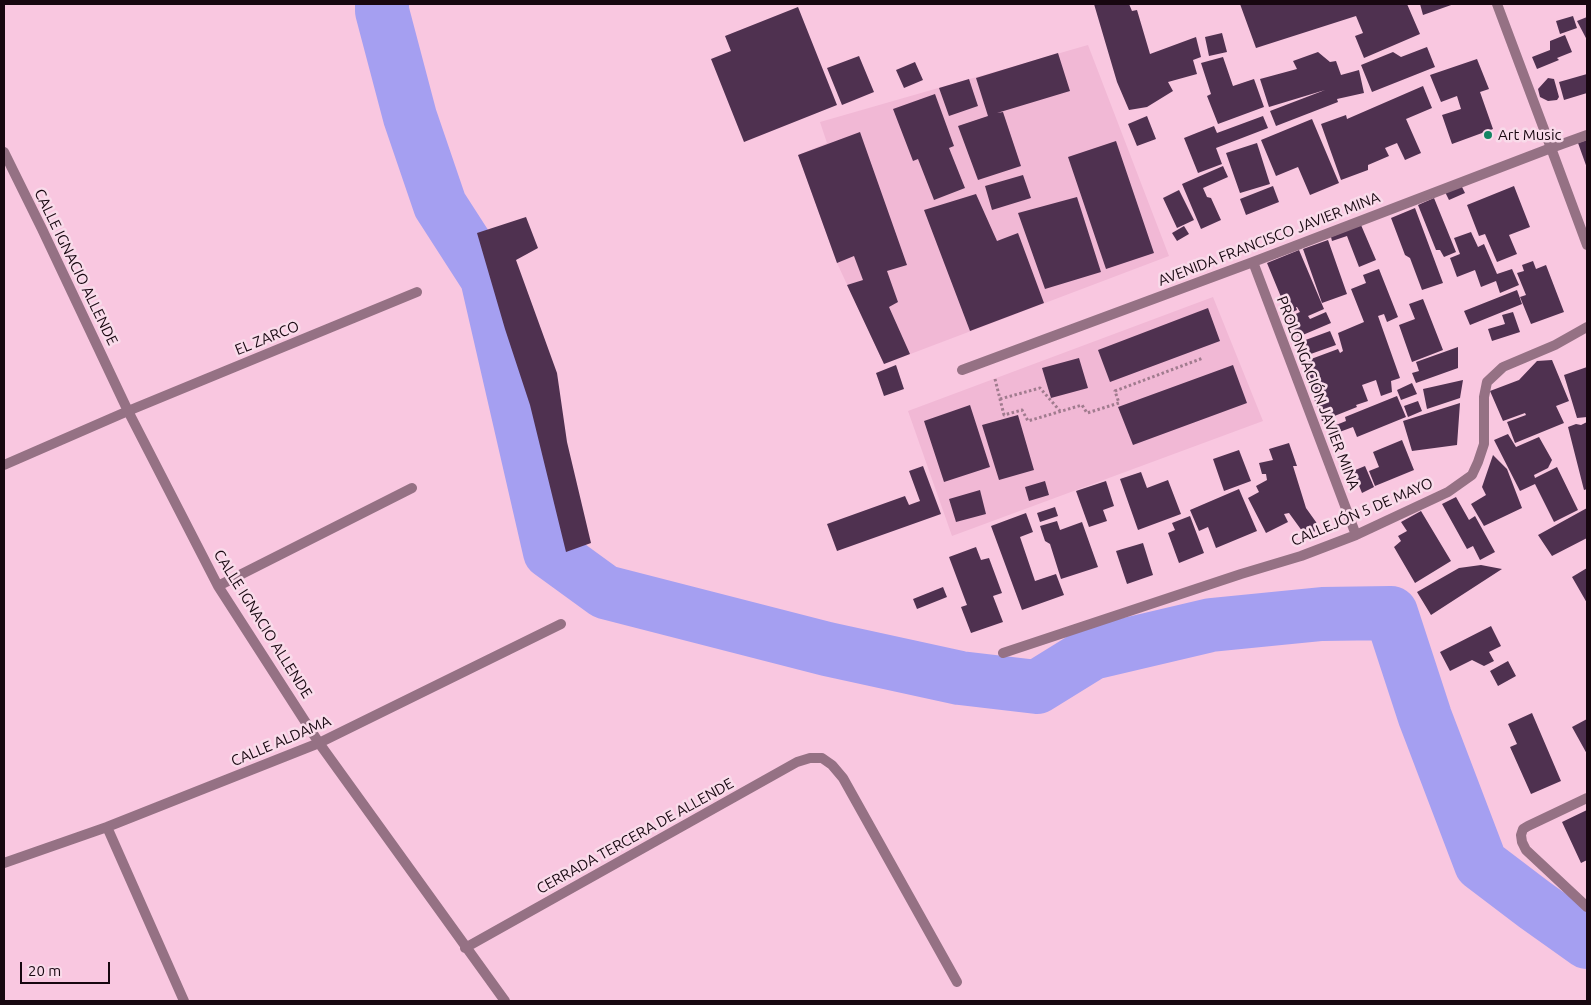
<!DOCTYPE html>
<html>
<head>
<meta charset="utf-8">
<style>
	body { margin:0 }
	#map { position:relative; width:1591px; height:1005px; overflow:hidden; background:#f9c7e0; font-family:Ubuntu,sans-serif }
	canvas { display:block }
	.frame { position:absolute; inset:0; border:5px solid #170710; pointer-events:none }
	.scale { position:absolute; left:20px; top:962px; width:90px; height:22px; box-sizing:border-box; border:2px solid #170710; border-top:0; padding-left:6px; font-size:15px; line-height:18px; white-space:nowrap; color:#170710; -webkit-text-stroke:4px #f9dbea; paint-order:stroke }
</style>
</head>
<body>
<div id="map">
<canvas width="1591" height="1005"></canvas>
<div class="frame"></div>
<div class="scale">20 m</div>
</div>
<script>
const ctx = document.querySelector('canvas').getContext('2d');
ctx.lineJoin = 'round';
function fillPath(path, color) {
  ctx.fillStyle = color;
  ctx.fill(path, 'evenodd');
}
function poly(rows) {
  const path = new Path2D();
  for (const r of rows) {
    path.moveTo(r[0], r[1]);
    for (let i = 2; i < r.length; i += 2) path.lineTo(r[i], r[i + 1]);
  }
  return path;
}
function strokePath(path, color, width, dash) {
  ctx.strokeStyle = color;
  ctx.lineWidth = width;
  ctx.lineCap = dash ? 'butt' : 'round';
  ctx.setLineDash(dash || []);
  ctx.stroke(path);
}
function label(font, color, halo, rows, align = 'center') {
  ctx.font = font + ' Ubuntu,sans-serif';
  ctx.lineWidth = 5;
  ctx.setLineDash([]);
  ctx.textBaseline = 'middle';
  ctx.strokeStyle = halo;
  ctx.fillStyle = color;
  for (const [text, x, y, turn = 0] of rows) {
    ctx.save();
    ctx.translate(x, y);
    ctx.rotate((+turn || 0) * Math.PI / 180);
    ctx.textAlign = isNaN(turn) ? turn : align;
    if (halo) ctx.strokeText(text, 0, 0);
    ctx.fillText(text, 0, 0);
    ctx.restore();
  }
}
fillPath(poly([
	[1088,45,1169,256,884,364,837,263,798,155,827,143,820,122],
	[1213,297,1263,421,952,536,908,411]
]), '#f1b8d5');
strokePath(poly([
	[382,4,382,11,410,117,440,205,487,278,550,552,605,592,827,649,960,678,1037,687,1092,653,1211,625,1322,614,1391,613,1425,717,1481,864,1535,905,1587,942]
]), '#a59ff1', 54);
fillPath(poly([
	[1094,4,1129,4,1132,11,1137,10,1150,54,1196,37,1201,57,1193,60,1197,74,1168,82,1173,91,1147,107,1129,110,1117,82],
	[1240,4,1407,4,1420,34,1364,58,1355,36,1363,33,1356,16,1256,48],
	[1420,4,1454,4,1423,15],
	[798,7,837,105,744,142,711,59,731,51,725,36],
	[1573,16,1577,28,1560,34,1556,21],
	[1587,17,1587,40,1577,21],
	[1222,33,1227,52,1209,56,1205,37],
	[1565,35,1572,52,1557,58,1559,60,1537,69,1532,57,1550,50,1550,41],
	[1427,47,1435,67,1372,92,1361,65,1393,52,1401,57],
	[1318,52,1330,62,1336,61,1341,75,1359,70,1364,93,1337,99,1338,102,1276,126,1270,111,1325,90,1269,107,1260,79,1297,69,1293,61],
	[1058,53,1070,91,997,113,1003,112,1021,166,978,180,958,126,988,116,976,78],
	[859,56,874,92,842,105,827,68],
	[1223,57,1233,86,1254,79,1264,107,1218,124,1207,96,1211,94,1201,63],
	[1477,59,1489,89,1480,92,1493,129,1452,144,1442,115,1461,109,1457,96,1441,102,1430,75],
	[915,62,923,80,904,88,896,70],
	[1587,74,1587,93,1564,100,1559,82],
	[1548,78,1554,79,1559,97,1557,100,1548,101,1540,97,1538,89],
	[969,79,978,106,949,116,939,88],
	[1423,86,1432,108,1406,119,1421,153,1405,160,1397,143,1385,148,1389,156,1368,165,1368,170,1341,180,1321,124,1346,115,1347,119],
	[935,94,954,146,949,148,965,188,934,200,918,159,913,161,893,109],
	[1147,116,1156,139,1137,146,1128,124],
	[1263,116,1268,128,1216,148,1222,164,1198,173,1184,138,1214,126,1217,133],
	[1312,119,1339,183,1310,195,1298,167,1276,176,1261,140],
	[860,132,907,265,887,271,898,302,889,307,910,354,884,364,847,285,863,280,854,256,837,263,798,155],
	[1587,140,1587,168,1578,143],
	[1116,141,1154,253,1106,269,1068,157],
	[1257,143,1270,184,1240,193,1226,153],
	[1223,166,1228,177,1203,188,1207,197,1211,198,1221,220,1201,229,1182,184],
	[1023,175,1031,198,992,210,985,186],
	[1461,185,1465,193,1449,200,1445,192],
	[1273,186,1279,202,1246,215,1240,199],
	[1514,186,1530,227,1509,235,1517,254,1497,262,1485,234,1479,236,1467,205],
	[1179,190,1194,220,1177,228,1163,198],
	[976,194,997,241,1018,233,1044,303,970,331,924,210],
	[1077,197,1101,272,1045,289,1018,213],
	[1434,198,1456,252,1444,257,1440,250,1436,250,1418,205],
	[1415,208,1443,283,1422,290,1410,258,1405,255,1391,218],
	[526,217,538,248,516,260,557,373,567,442,591,543,566,552,530,405,505,329,477,233],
	[1361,225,1376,260,1359,267,1347,236,1332,241,1331,237],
	[1184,226,1189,234,1177,241,1172,233],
	[1471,232,1478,247,1484,244,1497,274,1512,269,1519,285,1500,293,1496,281,1481,287,1475,270,1457,277,1450,258,1460,254,1454,238],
	[1328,240,1347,294,1322,303,1303,249],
	[1299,250,1324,309,1308,316,1310,319,1326,312,1331,323,1298,337,1289,317,1300,312,1297,307,1296,307,1297,310,1288,314,1267,263],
	[1533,261,1536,269,1546,265,1564,312,1531,324,1520,297,1526,295,1517,273,1524,271,1522,265],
	[1379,269,1398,317,1387,322,1384,314,1378,316,1400,378,1391,381,1392,392,1381,396,1376,380,1362,385,1368,401,1356,405,1357,407,1322,421,1314,399,1316,398,1303,362,1338,349,1340,353,1343,351,1338,333,1364,322,1351,289,1366,283,1363,275],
	[1517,290,1522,304,1470,325,1464,311],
	[1423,299,1443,350,1412,362,1399,325,1415,319,1409,304],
	[1208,308,1220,341,1110,382,1098,350],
	[1513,312,1520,332,1492,341,1488,329,1505,324,1502,315],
	[1330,331,1336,345,1305,356,1300,342],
	[1458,347,1458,368,1416,383,1412,373,1419,371,1416,362],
	[1079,358,1088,388,1051,398,1042,368],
	[1552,360,1569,401,1556,406,1564,423,1515,443,1507,422,1526,415,1525,413,1503,421,1490,391,1519,380,1537,361],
	[896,365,904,389,884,396,876,373],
	[1233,365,1247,403,1133,445,1118,407],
	[1587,367,1587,417,1577,418,1564,375],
	[1463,380,1460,398,1427,409,1423,389],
	[1412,383,1417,394,1401,400,1397,390],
	[1397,396,1406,417,1357,437,1353,427,1334,434,1331,427,1346,421,1345,417],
	[1418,401,1422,411,1408,417,1404,406],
	[1460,403,1457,445,1412,451,1403,421],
	[970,405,990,467,944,482,924,421],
	[1018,415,1034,470,999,480,982,425],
	[1587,422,1587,489,1584,490,1568,427,1576,424,1581,425],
	[1508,434,1516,447,1539,437,1552,460,1548,468,1534,475,1535,478,1557,467,1578,510,1554,522,1535,484,1520,491,1494,440],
	[1402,440,1414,470,1375,486,1369,471,1379,467,1373,452],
	[1289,443,1297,466,1293,466,1306,508,1321,529,1305,535,1289,513,1284,514,1288,522,1266,533,1248,498,1259,492,1256,486,1267,480,1266,474,1262,474,1259,463,1273,460,1269,449],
	[1239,450,1251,481,1224,491,1213,459],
	[1493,455,1507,469,1522,508,1484,526,1471,504,1486,495,1482,487],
	[923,466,941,514,837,551,827,524,905,496,909,505,920,501,909,471],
	[1365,466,1374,487,1362,493,1353,471],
	[1141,472,1147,488,1168,480,1181,514,1138,530,1120,479],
	[1045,481,1049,495,1029,501,1025,487],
	[1106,481,1114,506,1103,510,1107,521,1089,527,1076,491],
	[1239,489,1257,531,1216,548,1208,527,1199,531,1190,510],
	[980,490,986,514,956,522,949,499],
	[1456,497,1469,520,1475,516,1495,552,1480,560,1473,546,1467,549,1442,504],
	[1055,507,1058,516,1040,522,1037,513],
	[1587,508,1587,538,1552,556,1538,535],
	[1421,511,1451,561,1415,583,1394,547,1401,541,1398,536,1407,531,1401,522],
	[1026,513,1033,532,1020,537,1035,581,1056,574,1064,595,1022,610,991,526],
	[1190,516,1204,553,1179,563,1168,533,1175,530,1172,523],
	[1057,521,1060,530,1082,522,1098,567,1061,579,1050,544,1045,541,1040,526],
	[1143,543,1153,575,1127,584,1116,551],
	[976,547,981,560,989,558,1002,593,993,596,1003,622,971,633,961,607,967,605,949,557],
	[1481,565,1502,569,1431,615,1417,592,1459,568],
	[1587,568,1587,603,1572,577],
	[943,587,947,597,917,609,913,599],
	[1491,626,1501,646,1489,652,1494,661,1484,666,1472,660,1450,671,1440,652],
	[1508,661,1516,676,1498,686,1490,671],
	[1532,713,1561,781,1531,794,1510,747,1517,744,1508,724],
	[1587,719,1587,754,1572,727],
	[1587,810,1587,860,1581,863,1562,822]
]), '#4f3150');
strokePath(poly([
	[995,379,1004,415,1022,410,1028,421,1082,405,1087,413,1119,403,1115,391,1203,358],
	[1000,399,1040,388,1060,411]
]), '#a07b8e', 3, [2.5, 2.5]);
strokePath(poly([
	[4,152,42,229,128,411,218,586,319,743,505,1001],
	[1253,262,1356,535],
	[962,370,1253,262,1551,148,1587,245],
	[4,465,128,411,417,292],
	[218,586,412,488],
	[1003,653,1241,574,1301,556,1356,535,1448,492,1472,475,1478,462,1484,444,1484,397,1487,382,1503,367,1555,345,1587,327],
	[1587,798,1528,826,1523,829,1521,835,1522,842,1526,850,1587,907],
	[107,827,184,1001],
	[4,863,107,827,319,743,561,624],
	[465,948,797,762,810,758,822,758,832,765,843,778,957,982]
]), '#957184', 10);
strokePath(poly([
	[1497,4,1551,148,1587,135]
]), '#957184', 10);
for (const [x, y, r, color] of [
	[1488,135,5,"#138563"]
]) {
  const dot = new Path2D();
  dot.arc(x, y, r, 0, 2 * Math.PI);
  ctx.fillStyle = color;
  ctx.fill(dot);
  strokePath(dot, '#f9dbea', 2);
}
label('15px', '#170710', '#f9dbea', [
	["Art Music",1498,135]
], 'left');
label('15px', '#170710', '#f9dbea', [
	["AVENIDA FRANCISCO JAVIER MINA",1269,239,-21],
	["CALLE IGNACIO ALLENDE",76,267,64],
	["EL ZARCO",267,338,-22],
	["PROLONGACIÓN JAVIER MINA",1318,393,69],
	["CALLEJÓN 5 DE MAYO",1362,512,-23],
	["CALLE IGNACIO ALLENDE",263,624,58],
	["CALLE ALDAMA",281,741,-23],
	["CERRADA TERCERA DE ALLENDE",635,836,-29]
]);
</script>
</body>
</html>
